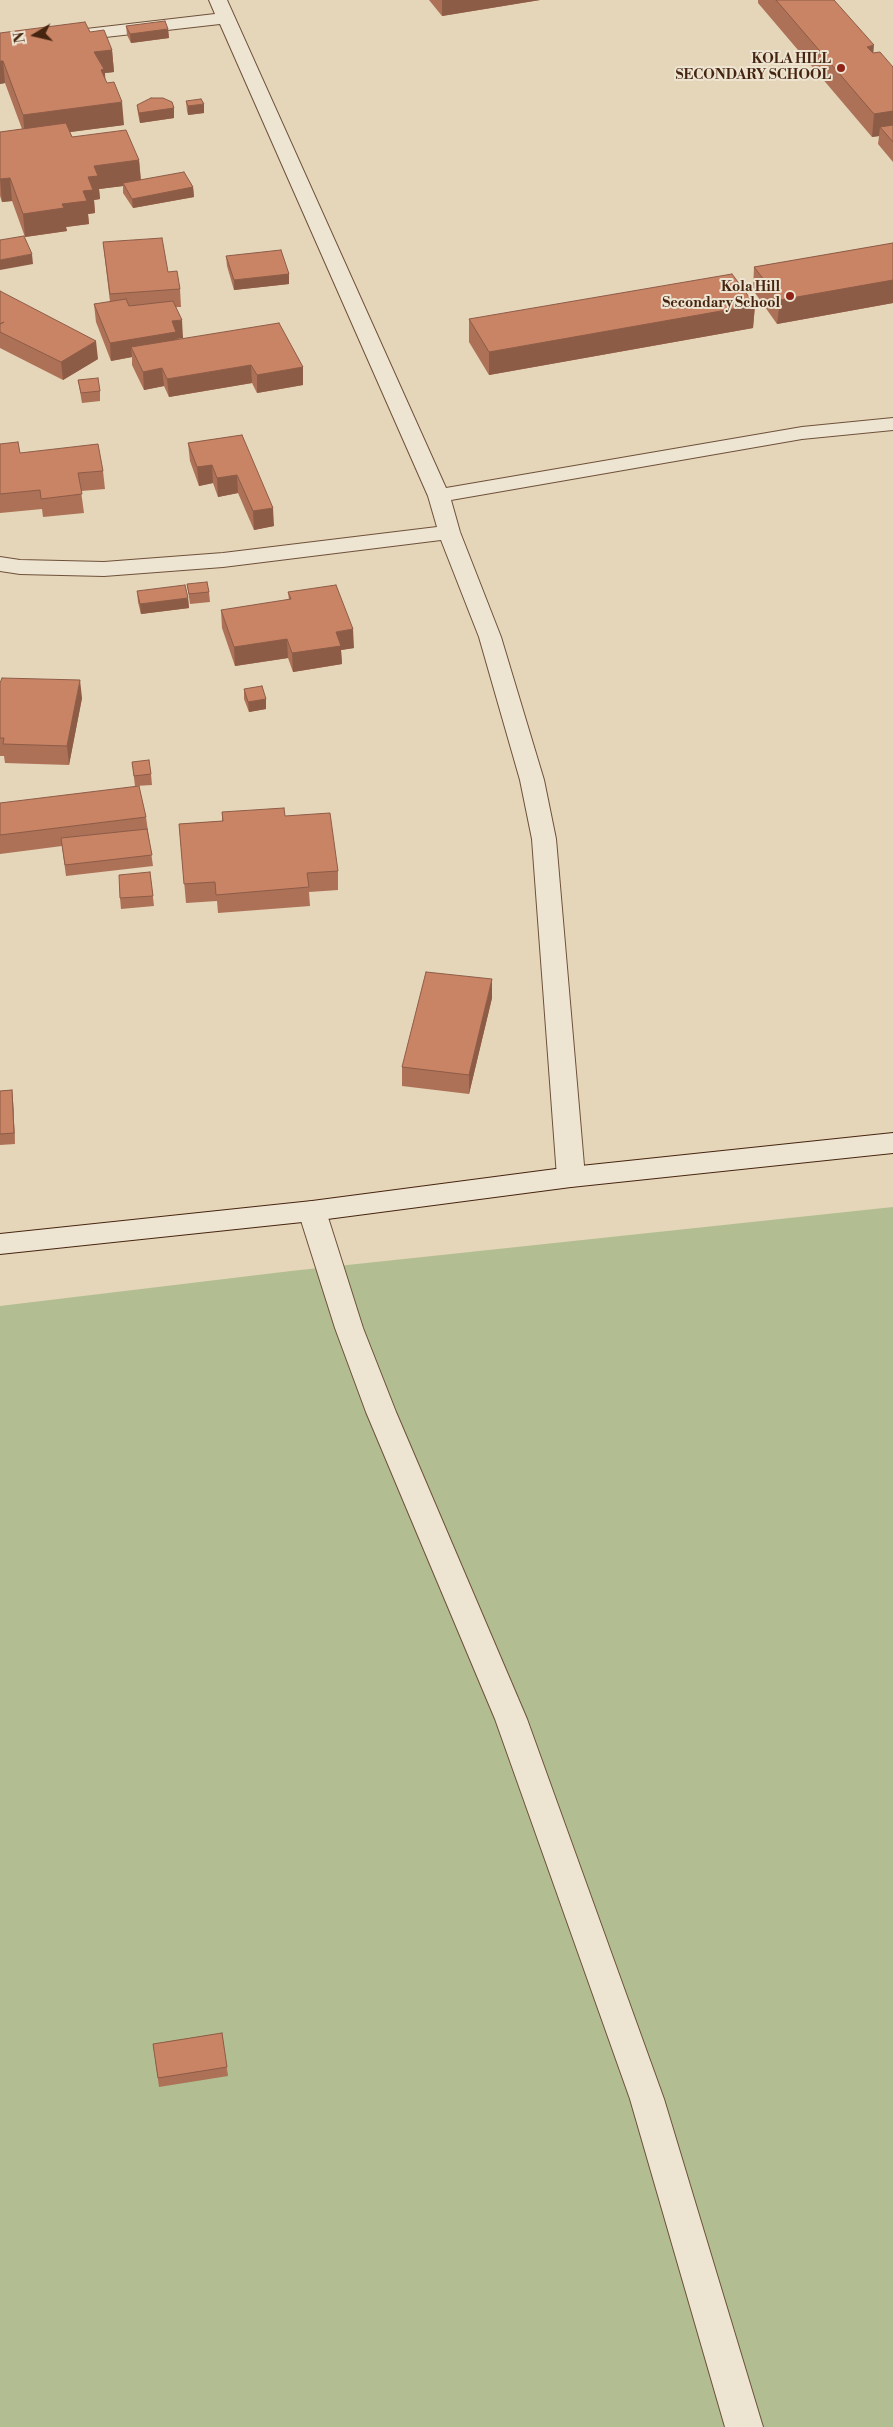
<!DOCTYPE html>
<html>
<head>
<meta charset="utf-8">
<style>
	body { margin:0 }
	#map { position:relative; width:893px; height:2427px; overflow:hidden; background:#e5d5b9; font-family:"Libre Bodoni",serif }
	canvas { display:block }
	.north { position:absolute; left:10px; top:10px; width:50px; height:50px; -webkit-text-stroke:4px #eee4d2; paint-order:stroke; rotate:261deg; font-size:14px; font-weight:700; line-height:20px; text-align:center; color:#462510 }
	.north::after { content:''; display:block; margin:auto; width:18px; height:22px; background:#462510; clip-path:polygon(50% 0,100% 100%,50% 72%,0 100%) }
</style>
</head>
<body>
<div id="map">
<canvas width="893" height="2427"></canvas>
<div class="north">N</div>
</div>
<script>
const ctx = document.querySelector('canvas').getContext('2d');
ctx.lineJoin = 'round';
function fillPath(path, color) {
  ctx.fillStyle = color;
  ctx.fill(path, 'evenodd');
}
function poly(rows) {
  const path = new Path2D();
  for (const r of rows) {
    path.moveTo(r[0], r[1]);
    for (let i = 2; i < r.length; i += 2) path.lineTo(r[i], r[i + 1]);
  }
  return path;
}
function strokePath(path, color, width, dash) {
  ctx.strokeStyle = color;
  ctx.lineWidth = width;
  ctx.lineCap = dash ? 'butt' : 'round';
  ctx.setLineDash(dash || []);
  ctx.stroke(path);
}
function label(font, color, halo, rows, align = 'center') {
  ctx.font = font + ' "Libre Bodoni",serif';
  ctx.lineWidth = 4;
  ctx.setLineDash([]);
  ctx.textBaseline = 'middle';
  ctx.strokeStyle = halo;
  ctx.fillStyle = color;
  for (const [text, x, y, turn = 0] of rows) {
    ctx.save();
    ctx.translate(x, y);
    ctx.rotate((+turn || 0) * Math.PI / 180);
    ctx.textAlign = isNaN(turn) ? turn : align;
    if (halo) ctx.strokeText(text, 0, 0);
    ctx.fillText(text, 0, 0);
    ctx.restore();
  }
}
fillPath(poly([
	[893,1207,893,2427,0,2427,0,1306,291,1271]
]), '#b2be91');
const lane = poly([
	[312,1201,322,1204,326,1211,363,1328,396,1412,527,1719,664,2099,763,2427,725,2427,630,2099,495,1719,366,1412,335,1328,298,1211,302,1204,312,1201]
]);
const street = poly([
	[209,0,227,0,446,488,802,427,893,418,893,430,802,439,451,500,460,532,501,637,544,780,556,839,585,1177,581,1184,571,1187,561,1184,557,1177,532,839,520,780,479,637,441,540,223,567,104,576,20,574,0,571,0,557,20,560,104,562,223,553,437,527,428,496,220,24,0,49,0,39,215,14,209,0]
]);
const secondary = poly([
	[893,1133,893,1153,571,1187,312,1221,0,1254,0,1234,312,1201,571,1167,893,1133]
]);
strokePath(lane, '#6e513a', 2);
strokePath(street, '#6e513a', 2);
strokePath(secondary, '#462510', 2);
fillPath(lane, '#eee4d2');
fillPath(street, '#eee4d2');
fillPath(secondary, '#eee4d2');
fillPath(poly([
	[429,0,540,0,442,16],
	[758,0,834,0,873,53,893,67,893,162,878,144,879,136,872,137,758,3],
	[126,26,168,29,169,38,131,43,127,35],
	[90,32,112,50,114,72,105,73,105,80,124,125,70,132,72,137,139,160,141,180,193,187,194,197,133,208,123,193,123,186,99,189,100,199,94,200,95,213,88,214,89,224,66,227,67,231,25,237,12,201,2,202,0,196,0,132,22,129,5,83,0,84,0,33],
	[186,101,204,113,188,115,187,111],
	[137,105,174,108,174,118,140,123,138,114],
	[103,242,168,272,180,289,181,307,176,307,183,338,176,339,303,367,303,385,257,393,252,383,169,397,164,386,144,390,132,365,132,357,111,361,96,322,94,304,110,302],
	[893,243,893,303,777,324,753,290,754,267],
	[226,256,289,274,289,284,234,290,227,266],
	[0,291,98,359,63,380,0,348],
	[755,305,753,328,489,375,469,342,469,319],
	[78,380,100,391,100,401,82,403],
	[242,435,274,526,254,530,238,493,218,497,213,483,199,486,190,461,188,443],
	[0,444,20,453,103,471,105,489,81,491,84,513,43,517,42,509,0,513],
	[187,584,209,592,210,602,190,604],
	[137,591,188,598,189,608,141,614,138,602],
	[288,592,354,648,341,650,342,664,293,672,288,658,235,666,222,628,221,610,289,600],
	[0,683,82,698,69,765,5,763,4,756,0,756],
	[244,689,266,699,266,709,249,712,244,699],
	[132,762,151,774,152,785,135,786],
	[0,803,146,817,153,866,66,876,62,846,0,854],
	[222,812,285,816,338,871,338,890,309,892,310,906,218,913,217,901,186,903,179,824,222,821],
	[150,872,154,906,121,909,120,898],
	[492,998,469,1094,402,1086,402,1067],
	[12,1090,13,1101,15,1144,0,1145,0,1091],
	[222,2033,228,2076,159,2087,153,2044]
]), '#ad7157');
fillPath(poly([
	[442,0,540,0,442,16],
	[168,29,169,38,131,43,130,34],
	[874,45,872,68,867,47],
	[112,50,114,72,105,73,106,92,94,52],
	[0,61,3,61,5,83,0,84],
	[122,102,124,125,25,138,23,115],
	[204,104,204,113,188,115,188,106],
	[174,108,174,118,140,123,139,113],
	[893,111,893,133,880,127,879,136,872,137,874,114],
	[139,160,141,183,123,183,123,186,99,189,100,199,94,200,95,213,88,214,89,224,66,227,67,231,25,237,23,214,62,204,83,191,88,177,94,166],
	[10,178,12,201,2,202,0,179],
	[193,187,194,197,133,208,132,199],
	[32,254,33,264,0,270,0,260],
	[289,274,289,284,234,290,234,280],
	[893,280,893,303,777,324,780,300],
	[755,305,753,328,489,375,489,352],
	[182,320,183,338,176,339,177,350,131,347,132,357,111,361,110,343,172,321],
	[96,341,98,359,63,380,61,362],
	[251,365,252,383,169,397,167,379],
	[303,367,303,385,257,393,257,375],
	[162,368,164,386,144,390,143,372],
	[212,465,213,483,199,486,197,467],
	[237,475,238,493,218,497,217,478],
	[273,508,274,526,254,530,253,511],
	[188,598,189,608,141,614,140,604],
	[353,629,354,648,341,650,342,664,293,672,292,653,336,632],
	[287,639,288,658,235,666,234,647],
	[80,680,82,698,69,765,67,746],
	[266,699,266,709,249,712,248,702],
	[492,979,492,998,469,1094,469,1075],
	[12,1090,13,1101,15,1144,14,1133]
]), '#8d5c47');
const building = poly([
	[776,0,834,0,874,45,867,47,873,53,880,52,893,67,893,111,874,114,776,0],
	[165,21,168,29,130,34,126,26,165,21],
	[85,22,90,32,104,30,112,50,94,52,104,69,101,70,107,83,114,82,122,102,23,115,3,61,0,61,0,33,85,22],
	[151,98,163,98,172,102,174,108,139,113,137,105,151,98],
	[201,99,204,104,188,106,186,101,201,99],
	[66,123,72,137,126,130,139,160,94,166,98,176,88,177,93,190,83,191,87,201,62,204,64,208,23,214,10,178,0,179,0,132,66,123],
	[893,125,893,142,880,127,893,125],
	[184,172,193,187,132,199,123,183,184,172],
	[24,236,32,254,0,260,0,240,24,236],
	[162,238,168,272,177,271,180,289,110,294,103,242,162,238],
	[893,243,893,280,780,300,754,267,893,243],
	[281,250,289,274,234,280,226,256,281,250],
	[732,274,755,305,489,352,469,319,732,274],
	[0,291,96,341,61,362,0,332,0,324,4,322,0,324,0,291],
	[126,299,129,306,173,301,182,320,172,321,176,332,110,343,94,304,126,299],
	[279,323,303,367,257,375,251,365,167,379,162,368,143,372,131,347,279,323],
	[98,378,100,391,81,393,78,380,98,378],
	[242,435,273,508,253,511,237,475,217,478,212,465,197,467,188,443,242,435],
	[18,442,20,453,98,444,103,471,78,473,82,494,41,499,40,490,0,494,0,444,18,442],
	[207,582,209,592,189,594,187,584,207,582],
	[185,585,188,598,140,604,137,591,185,585],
	[336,585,353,629,336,632,341,646,292,653,287,639,234,647,221,610,291,599,288,592,336,585],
	[2,678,80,680,67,746,3,744,4,738,0,738,0,683,2,678],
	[262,686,266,699,248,702,244,689,262,686],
	[149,760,151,774,134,776,132,762,149,760],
	[139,786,146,817,0,835,0,803,139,786],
	[284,808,285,816,330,813,338,871,307,873,309,887,216,895,215,882,184,884,179,824,223,821,222,812,284,808],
	[147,829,152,855,65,865,61,838,147,829],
	[150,872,153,896,120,898,119,875,150,872],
	[426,972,492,979,469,1075,402,1067,426,972],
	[12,1090,14,1133,0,1134,0,1091,12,1090],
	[222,2033,227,2067,158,2078,153,2044,222,2033]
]);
fillPath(building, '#c98365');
strokePath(building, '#8d5c47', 1);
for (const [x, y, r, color] of [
	[841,68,5,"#8f2418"],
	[790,296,5,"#8f2418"]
]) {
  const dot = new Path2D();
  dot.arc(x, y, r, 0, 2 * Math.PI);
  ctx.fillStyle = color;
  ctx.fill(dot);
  strokePath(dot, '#eee4d2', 2);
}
label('bold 14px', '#462510', '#eee4d2', [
	["KOLA HILL",831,60],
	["SECONDARY SCHOOL",831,76],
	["Kola Hill",780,288],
	["Secondary School",780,304]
], 'right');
</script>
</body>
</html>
